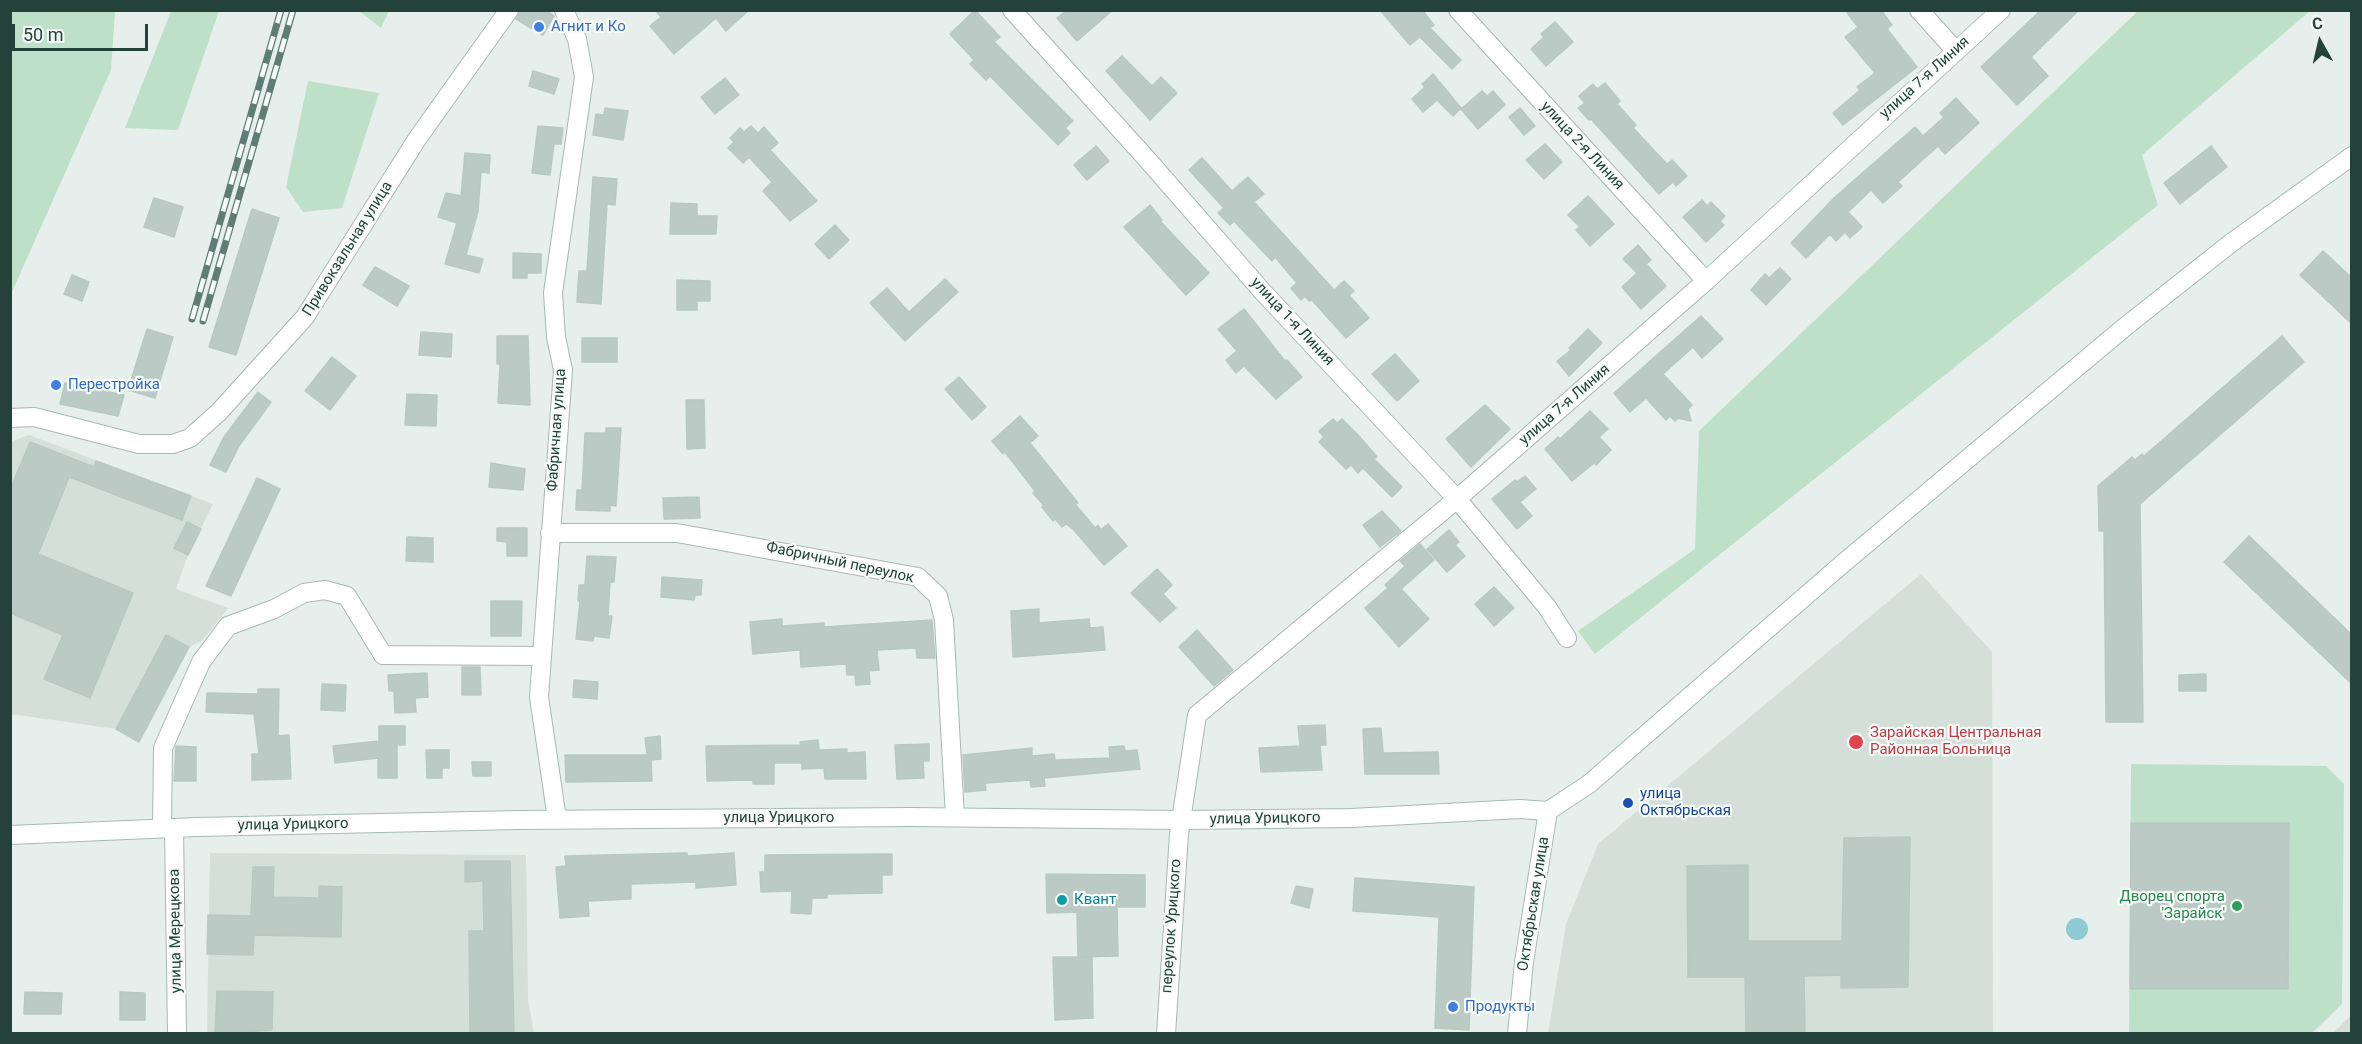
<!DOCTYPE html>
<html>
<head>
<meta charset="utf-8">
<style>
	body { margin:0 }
	#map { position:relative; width:2362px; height:1044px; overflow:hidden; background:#e6efeb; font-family:Roboto,sans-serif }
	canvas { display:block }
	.frame { position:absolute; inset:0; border:12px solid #24423a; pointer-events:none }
	.north { position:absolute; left:2290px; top:12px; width:60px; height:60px; -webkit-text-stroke:4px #f7fbf9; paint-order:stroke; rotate:352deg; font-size:16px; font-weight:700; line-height:24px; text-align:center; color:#24423a }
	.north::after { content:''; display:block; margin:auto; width:21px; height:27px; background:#24423a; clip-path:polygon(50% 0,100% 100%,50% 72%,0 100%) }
	.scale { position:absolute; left:12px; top:24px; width:136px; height:27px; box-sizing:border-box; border:3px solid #24423a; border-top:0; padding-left:8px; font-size:18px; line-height:21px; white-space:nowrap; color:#24423a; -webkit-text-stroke:4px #f7fbf9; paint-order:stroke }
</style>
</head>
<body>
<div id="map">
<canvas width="2362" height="1044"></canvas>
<div class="frame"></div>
<div class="north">С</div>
<div class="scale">50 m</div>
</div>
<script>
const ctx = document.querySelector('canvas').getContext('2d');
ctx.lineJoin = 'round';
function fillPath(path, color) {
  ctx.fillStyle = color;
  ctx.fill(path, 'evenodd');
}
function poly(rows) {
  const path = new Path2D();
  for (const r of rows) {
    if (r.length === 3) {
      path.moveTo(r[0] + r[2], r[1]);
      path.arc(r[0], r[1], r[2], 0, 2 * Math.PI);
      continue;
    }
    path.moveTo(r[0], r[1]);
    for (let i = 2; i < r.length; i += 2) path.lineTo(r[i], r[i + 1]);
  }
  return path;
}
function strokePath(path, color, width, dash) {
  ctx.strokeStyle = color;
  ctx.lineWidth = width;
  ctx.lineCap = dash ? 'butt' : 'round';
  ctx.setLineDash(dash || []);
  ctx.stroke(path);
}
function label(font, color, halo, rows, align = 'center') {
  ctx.font = font + ' Roboto,sans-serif';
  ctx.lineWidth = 4.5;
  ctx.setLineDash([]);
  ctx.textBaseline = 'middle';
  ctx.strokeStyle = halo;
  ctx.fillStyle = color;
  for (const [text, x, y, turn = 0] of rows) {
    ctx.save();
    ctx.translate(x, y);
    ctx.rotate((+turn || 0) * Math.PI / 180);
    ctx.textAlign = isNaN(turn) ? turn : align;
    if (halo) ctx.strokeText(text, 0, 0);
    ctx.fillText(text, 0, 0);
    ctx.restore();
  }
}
fillPath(poly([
	[29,435,213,504,188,555,176,589,228,608,202,641,189,647,139,742,116,729,11,714,10,442],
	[1921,574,1992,652,1993,1033,1548,1034,1566,924,1598,844],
	[210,853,526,855,528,999,534,1033,207,1034],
	[2351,1015,2351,1033,2333,1033]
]), '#d4dfda');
fillPath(poly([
	[11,10,115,11,111,70,11,294],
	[171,11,219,11,178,130,125,128],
	[359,11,389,11,381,28],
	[2138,11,2310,11,2142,155,2158,205,1595,654,1578,631,1695,549,1699,431],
	[308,81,379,93,342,208,303,212,286,187],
	[2131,764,2326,766,2344,784,2342,1004,2312,1033,2129,1034]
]), '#bfe0c8');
fillPath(poly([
	[2077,929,11]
]), '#8ec9d4');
const building = poly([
	[520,10,547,10,554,16,543,35,516,19,520,10],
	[655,10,749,10,726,31,716,18,674,54,650,26,661,17,655,10],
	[975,10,1000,37,994,42,1073,121,1065,128,1070,133,1058,145,990,76,986,80,970,64,974,60,950,34,975,10],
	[1067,10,1113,10,1077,41,1057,18,1067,10],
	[1380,10,1422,10,1434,25,1430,28,1461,60,1452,69,1420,37,1410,45,1380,10],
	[1845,10,1881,10,1892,25,1887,29,1917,67,1843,125,1833,113,1860,90,1857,87,1875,73,1845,37,1858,27,1845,10],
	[2041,10,2079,10,2031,57,2048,76,2017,105,1981,67,2041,10],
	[1555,22,1573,42,1546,66,1531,49,1544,37,1541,34,1555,22],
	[1122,56,1152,86,1161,77,1177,93,1150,120,1106,71,1122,56],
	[533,71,559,79,554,94,529,86,533,71],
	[1433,74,1461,108,1453,116,1437,100,1423,112,1412,99,1425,87,1422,84,1433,74],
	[725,78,739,95,715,114,701,97,725,78],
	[1605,83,1620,101,1617,104,1636,125,1633,128,1667,164,1672,160,1687,176,1676,186,1673,182,1659,194,1591,119,1589,120,1578,108,1585,103,1579,96,1593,84,1597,89,1605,83],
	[1482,91,1487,96,1493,91,1505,105,1478,129,1461,109,1482,91],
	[1956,98,1979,123,1945,154,1938,146,1898,182,1902,186,1883,203,1871,190,1848,212,1862,227,1850,238,1845,232,1836,241,1830,234,1806,258,1791,243,1834,198,1915,127,1923,136,1944,117,1940,113,1956,98],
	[605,108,628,111,623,140,593,135,596,114,604,115,605,108],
	[1520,108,1535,126,1524,135,1509,117,1520,108],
	[538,126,563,128,561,144,554,144,550,175,532,173,538,126],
	[751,126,758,133,764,127,778,143,770,150,817,201,790,221,763,191,772,182,749,157,743,163,728,148,734,142,730,138,740,128,744,132,751,126],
	[1545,144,1562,162,1544,179,1526,160,1545,144],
	[1096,146,1109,161,1087,180,1074,165,1096,146],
	[2211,146,2227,167,2180,204,2164,183,2211,146],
	[465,153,490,155,489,173,481,172,478,211,466,255,483,259,479,273,445,264,457,223,438,217,446,193,461,196,465,153],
	[1202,158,1232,191,1248,177,1264,194,1254,202,1334,290,1344,281,1354,291,1349,295,1369,318,1346,338,1312,300,1309,301,1305,296,1301,300,1291,288,1297,283,1275,257,1272,261,1234,221,1230,225,1218,213,1224,208,1189,170,1202,158],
	[593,177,617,179,615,205,607,204,601,304,577,302,579,271,587,271,593,177],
	[1588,196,1614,224,1590,246,1576,230,1580,227,1568,215,1588,196],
	[154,198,183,207,174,237,144,227,154,198],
	[1702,200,1707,206,1711,202,1725,216,1720,221,1724,225,1706,242,1683,217,1702,200],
	[671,203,697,204,697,216,717,216,716,234,670,234,671,203],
	[1150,205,1162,220,1160,221,1209,273,1186,295,1124,227,1150,205],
	[252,209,279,218,236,355,209,347,252,209],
	[835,225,849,240,829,259,815,244,835,225],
	[1638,245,1651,260,1646,264,1666,286,1641,309,1622,287,1637,273,1623,259,1638,245],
	[2323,251,2352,278,2352,324,2300,275,2323,251],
	[513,253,541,254,541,273,527,273,527,278,513,278,513,253],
	[375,267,409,286,397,306,363,285,375,267],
	[1780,268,1791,279,1766,305,1751,290,1765,274,1769,278,1780,268],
	[72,275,89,282,82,301,64,294,72,275],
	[945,279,958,292,905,341,870,303,887,288,909,312,945,279],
	[677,280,710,281,710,301,697,301,697,310,677,310,677,280],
	[1244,309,1285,361,1287,360,1302,377,1276,399,1244,366,1236,373,1226,360,1237,351,1218,329,1244,309],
	[1701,316,1723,339,1702,358,1693,347,1663,374,1692,405,1688,409,1691,421,1678,418,1675,421,1670,416,1666,420,1646,398,1630,412,1614,393,1701,316],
	[147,329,173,337,155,398,128,390,147,329],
	[1588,329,1602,343,1569,376,1557,361,1571,350,1569,348,1588,329],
	[421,332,452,334,451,357,419,355,421,332],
	[497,336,528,336,530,405,498,403,500,364,497,364,497,336],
	[2282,336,2304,362,2140,504,2143,722,2106,722,2104,531,2099,531,2098,486,2132,457,2135,460,2142,454,2144,456,2282,336],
	[582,338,617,338,617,362,582,362,582,338],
	[1395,354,1419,381,1397,401,1372,374,1395,354],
	[332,357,356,376,330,410,305,391,332,357],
	[959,377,986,407,972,420,945,389,959,377],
	[65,383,124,395,118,416,60,404,65,383],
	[258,392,271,402,239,446,226,472,210,465,224,437,258,392],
	[407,394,437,395,436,426,405,425,407,394],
	[686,400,704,400,705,448,687,449,686,400],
	[1485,405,1510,429,1471,467,1446,439,1485,405],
	[1590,411,1608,429,1599,437,1611,450,1596,465,1594,463,1572,481,1545,449,1558,437,1560,439,1590,411],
	[1020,416,1038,436,1030,443,1078,503,1075,504,1095,528,1098,525,1101,530,1108,524,1127,546,1104,565,1073,529,1066,524,1062,527,1055,519,1053,521,1042,507,1044,506,1033,493,1035,491,1005,452,1003,454,992,441,1020,416],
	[1333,419,1337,423,1342,419,1359,436,1377,457,1374,459,1402,487,1392,497,1363,468,1358,473,1351,465,1346,469,1319,442,1324,437,1319,431,1333,419],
	[606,428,621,428,616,506,610,505,610,511,576,510,577,490,582,490,585,433,606,433,606,428],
	[30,442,94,467,96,461,191,496,182,520,69,477,38,554,133,593,90,698,44,679,63,635,10,613,10,490,30,442],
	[491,463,525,469,523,490,489,487,491,463],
	[1525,476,1536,489,1520,502,1532,516,1517,529,1492,499,1515,480,1517,482,1525,476],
	[257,478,280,489,231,596,206,586,257,478],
	[699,497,700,518,664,519,663,498,699,497],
	[1382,511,1401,531,1380,547,1363,525,1382,511],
	[187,522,201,529,188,555,174,548,187,522],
	[497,528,527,528,527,556,507,556,507,542,497,541,497,528],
	[1449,530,1459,542,1455,545,1465,556,1447,572,1427,549,1449,530],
	[2249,536,2352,635,2352,684,2224,562,2249,536],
	[407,537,433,538,433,562,406,561,407,537],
	[1420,544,1434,560,1401,589,1429,619,1399,647,1365,608,1388,588,1385,585,1405,566,1400,561,1420,544],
	[587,556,616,557,614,582,610,582,608,616,612,616,609,638,594,636,593,641,576,639,580,601,578,601,579,585,585,585,587,556],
	[1157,569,1172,585,1163,594,1176,608,1160,622,1131,593,1157,569],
	[662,577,702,580,701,595,695,595,694,600,661,597,662,577],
	[1494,587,1514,608,1494,626,1475,604,1494,587],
	[491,601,522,601,521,636,491,636,491,601],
	[1039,609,1039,623,1089,619,1090,628,1103,627,1105,650,1013,657,1011,611,1039,609],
	[782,619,782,626,824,623,824,627,932,620,935,658,917,658,916,648,877,650,879,670,869,671,870,684,856,685,855,675,847,675,846,664,801,667,800,650,753,654,750,622,782,619],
	[1197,630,1233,670,1214,686,1179,647,1197,630],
	[166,635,189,647,139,742,116,729,166,635],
	[462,667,480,667,481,695,462,695,462,667],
	[427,673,428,697,415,698,416,712,395,713,394,691,389,691,388,675,427,673],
	[2206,674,2206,691,2179,691,2179,675,2206,674],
	[574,680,598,682,597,699,573,697,574,680],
	[322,684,346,685,345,711,321,710,322,684],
	[258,689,279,689,278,736,289,735,291,779,252,780,252,754,259,754,254,714,206,712,207,693,258,694,258,689],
	[1325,725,1326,745,1320,745,1322,770,1261,772,1259,748,1300,746,1298,726,1325,725],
	[379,726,405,726,405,745,397,745,397,778,378,778,378,758,335,763,333,746,379,741,379,726],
	[1381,728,1383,753,1438,752,1439,774,1365,774,1363,729,1381,728],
	[660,736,661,759,651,760,652,781,566,782,565,755,647,755,645,738,660,736],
	[818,740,819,750,847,749,847,753,865,752,866,779,825,779,824,768,802,769,802,763,774,763,774,784,753,784,753,780,707,781,706,746,801,745,800,742,818,740],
	[929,744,929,761,923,761,924,778,897,779,895,745,929,744],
	[176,746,196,747,196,781,174,781,176,746],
	[1124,746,1125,751,1137,750,1140,769,1044,778,1045,786,1031,787,1030,780,985,783,986,790,965,792,963,755,1032,748,1032,756,1054,754,1055,760,1110,758,1109,747,1124,746],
	[426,750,449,750,449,768,442,768,442,778,427,778,426,750],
	[472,762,491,762,491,776,473,776,472,762],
	[2131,823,2289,823,2288,989,2130,989,2131,823],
	[1910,837,1908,987,1841,988,1841,975,1804,976,1805,1034,1746,1034,1745,977,1688,977,1687,866,1748,865,1748,941,1842,941,1844,838,1910,837],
	[687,853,687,856,734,853,736,885,696,888,696,882,631,884,631,899,588,901,589,916,560,918,556,867,566,866,565,856,687,853],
	[892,854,892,875,882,875,882,893,827,894,827,898,812,898,811,914,791,913,792,891,761,892,760,872,765,872,765,855,892,854],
	[465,861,510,861,514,1034,470,1034,469,931,484,931,483,881,465,882,465,861],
	[253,867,274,867,273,897,319,898,319,886,342,887,341,937,254,935,253,955,207,954,208,915,251,916,253,867],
	[1046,874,1145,875,1145,907,1117,907,1118,956,1080,957,1092,957,1093,1018,1055,1020,1053,957,1078,957,1077,912,1047,913,1046,874],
	[1355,878,1474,887,1469,1030,1435,1028,1439,917,1353,911,1355,878],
	[1296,886,1313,889,1309,908,1291,903,1296,886],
	[217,991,273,992,272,1030,215,1034,217,991],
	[25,992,62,993,61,1014,24,1014,25,992],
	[120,992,145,993,145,1020,120,1020,120,992]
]);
fillPath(building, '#bbcac4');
strokePath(building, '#b8c9c2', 1.5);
const minor = poly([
	[1012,10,1146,158,1262,291,1457,499,1547,607,1567,638],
	[1458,10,1706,281],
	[1919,10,1955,50],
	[10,418,34,417,139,444,173,444,190,438,219,412,305,317,417,139,509,10],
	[550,533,677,533,918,577,938,596,944,620,955,817],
	[557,819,539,697,563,370,556,337,553,293,584,77,577,39,564,10],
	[162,828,163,748,201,662,228,626,274,609,304,593,325,590,347,596,383,655,540,656],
	[1166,1034,1179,834,1197,715,1457,499,1706,281,2001,10]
]);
const tertiary = poly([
	[174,828,177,1034]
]);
const secondary = poly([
	[1548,811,1589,784,1840,566,2126,326,2231,243,2352,156],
	[10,835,197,827,519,820,911,817,1182,820,1351,818,1520,809,1548,811],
	[1517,1034,1524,962,1548,811]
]);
strokePath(minor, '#a8b8b2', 20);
strokePath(tertiary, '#a8b8b2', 20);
strokePath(secondary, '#a4bbb3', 20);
strokePath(minor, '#fff', 18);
strokePath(tertiary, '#fff', 18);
strokePath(secondary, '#fff', 18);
const rail = poly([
	[192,319,281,10],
	[203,321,293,10]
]);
strokePath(rail, '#5f7d75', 7);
strokePath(rail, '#f7fbf9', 4.5, [14]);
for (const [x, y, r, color] of [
	[539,27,6,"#3f7fe0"],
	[56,385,6,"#3f7fe0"],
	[1856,742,8,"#e0444e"],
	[1628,803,6,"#1a4fb4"],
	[1062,900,6,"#0f9aa8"],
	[2237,906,6,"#2e9e5b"],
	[1453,1007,6,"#3f7fe0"]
]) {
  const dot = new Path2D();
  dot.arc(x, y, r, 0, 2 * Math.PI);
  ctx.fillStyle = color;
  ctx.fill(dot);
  strokePath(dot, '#f7fbf9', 2);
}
label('15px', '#366cbe', '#f7fbf9', [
	["Агнит и Ко",551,27],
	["Перестройка",68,385],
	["Продукты",1465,1007]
], 'left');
label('15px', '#24423a', '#f7fbf9', [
	["улица 7-я Линия",1925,78,-42],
	["улица 2-я Линия",1582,146,47],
	["Привокзальная улица",348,249,-58],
	["улица 1-я Линия",1292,322,47],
	["улица 7-я Линия",1565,405,-41],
	["Фабричная улица",557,430,-86],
	["Фабричный переулок",840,563,12],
	["улица Урицкого",779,818],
	["улица Урицкого",1265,819,-1],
	["улица Урицкого",293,825,-1],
	["Октябрьская улица",1534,904,-81],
	["переулок Урицкого",1172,926,-86],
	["улица Мерецкова",176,931,-91]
]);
label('15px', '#be3a42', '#f7fbf9', [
	["Зарайская Центральная",1870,733],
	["Районная Больница",1870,750]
], 'left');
label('15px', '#164399', '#f7fbf9', [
	["улица",1640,794],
	["Октябрьская",1640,811]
], 'left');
label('15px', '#27864d', '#f7fbf9', [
	["Дворец спорта",2225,897],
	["'Зарайск'",2225,914]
], 'right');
label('15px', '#0d838f', '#f7fbf9', [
	["Квант",1074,900]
], 'left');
</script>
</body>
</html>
